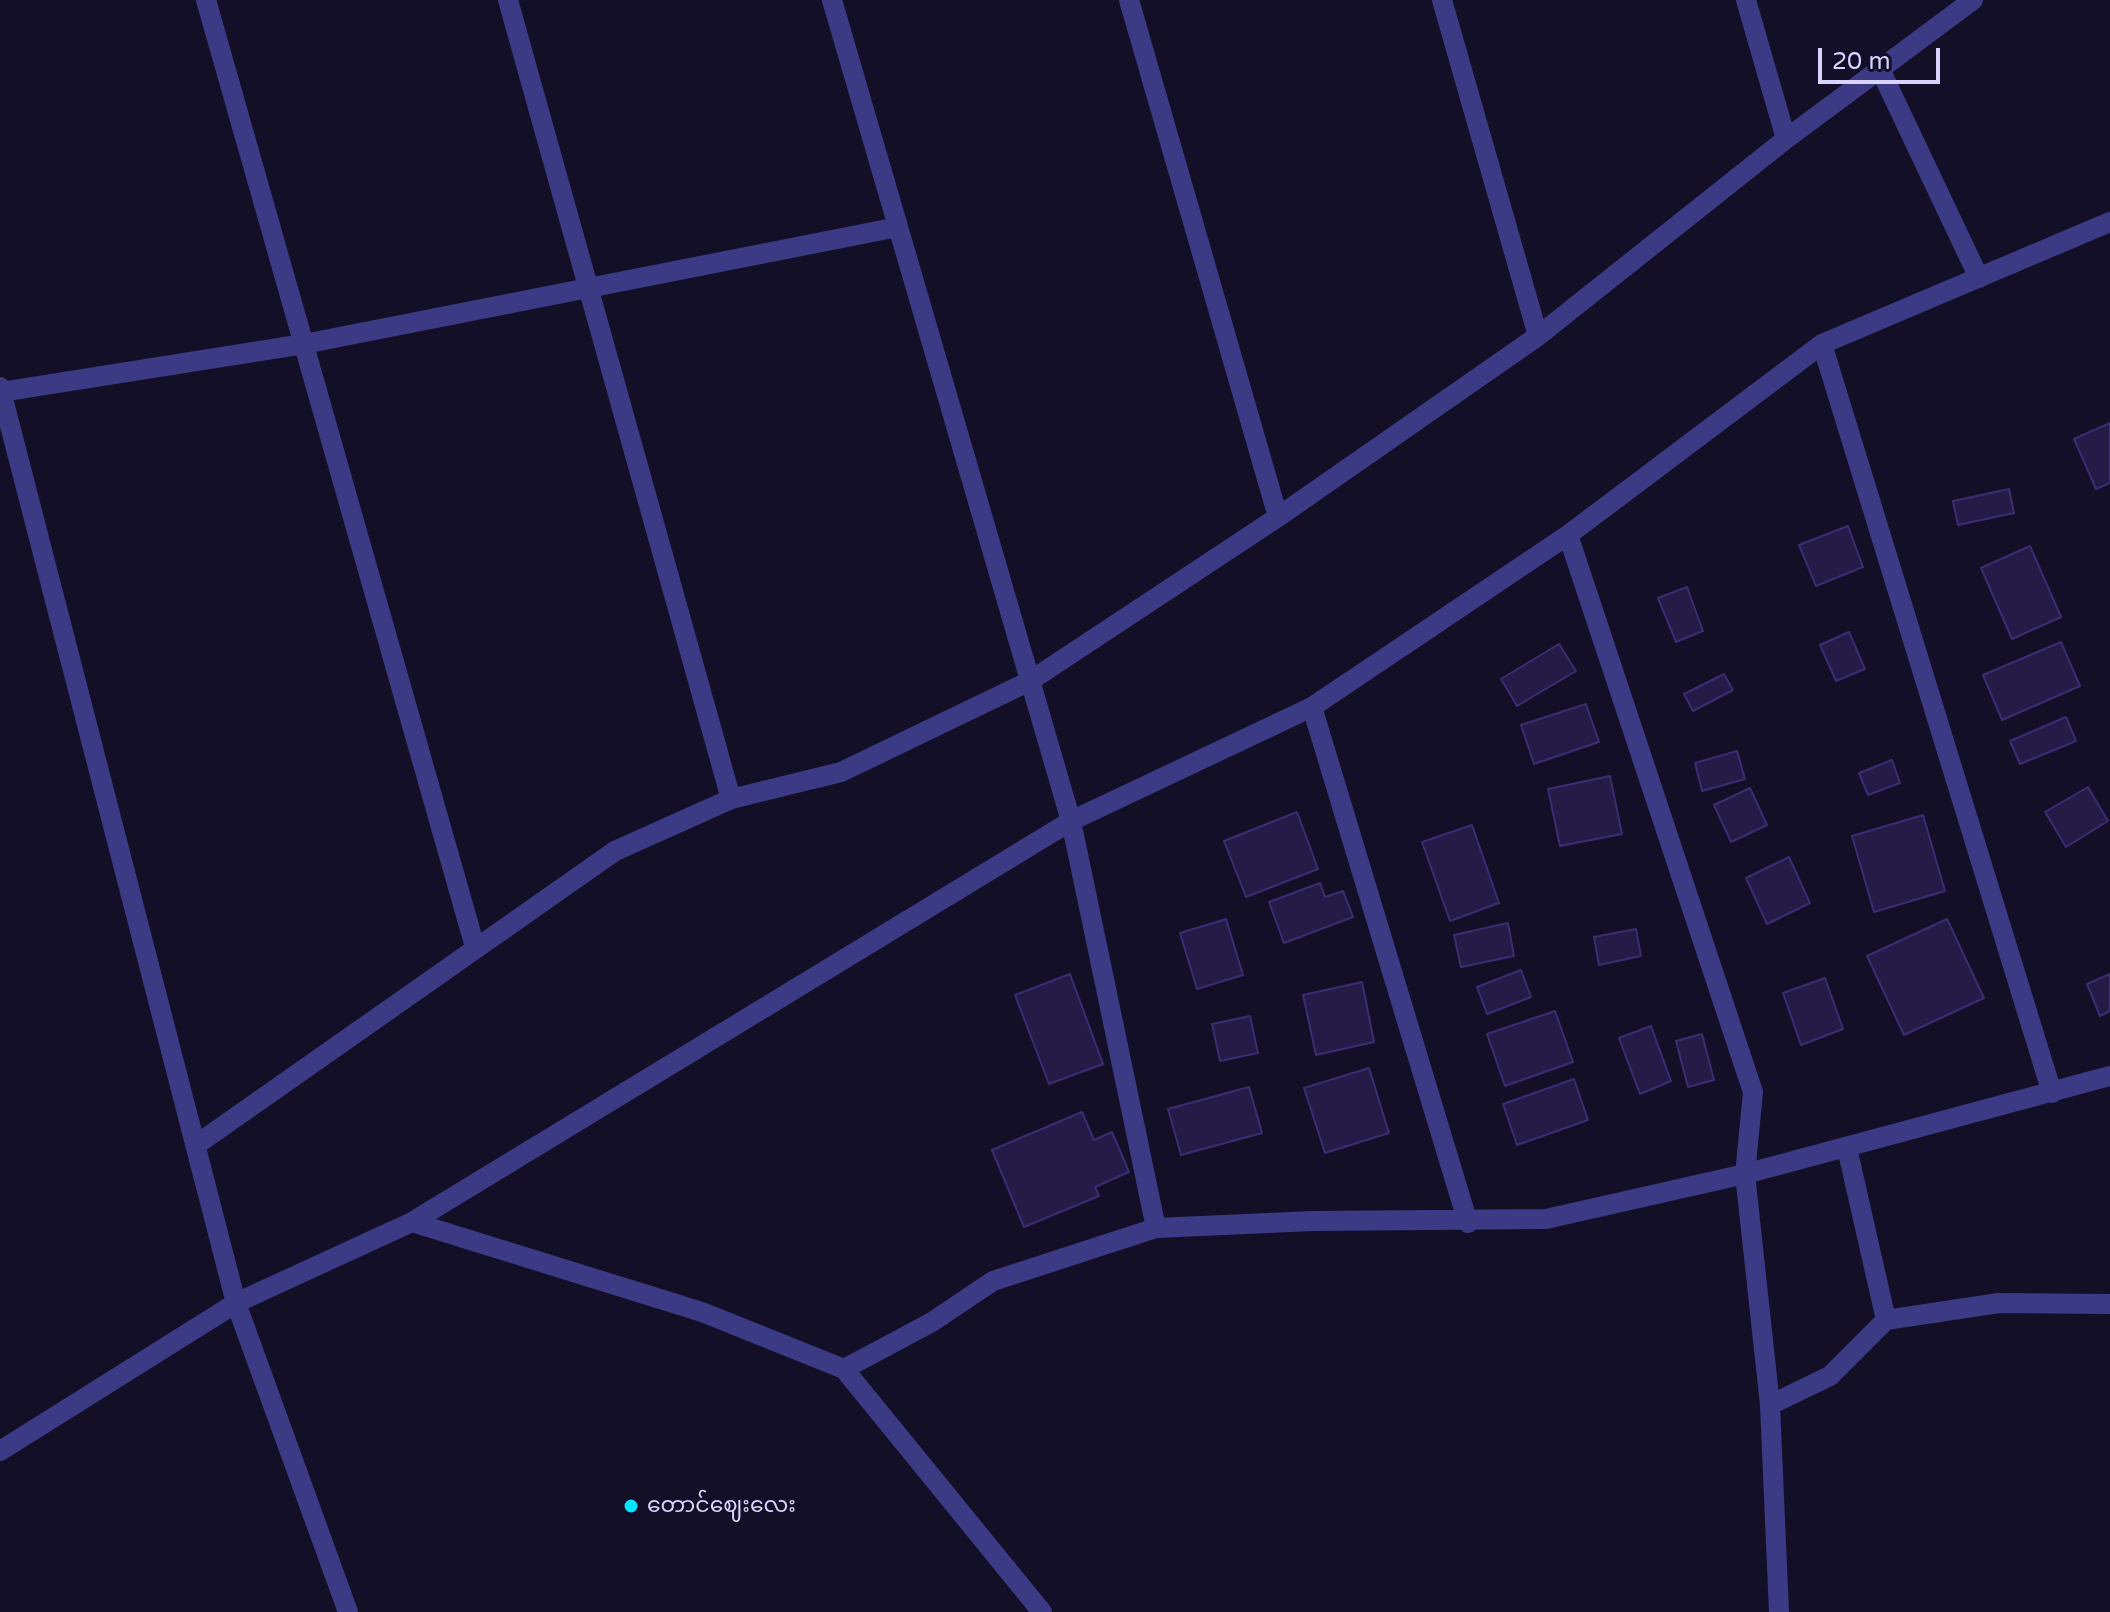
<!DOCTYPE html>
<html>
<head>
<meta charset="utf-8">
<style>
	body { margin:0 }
	#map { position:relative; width:2110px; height:1612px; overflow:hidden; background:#130f26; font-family:"Varela Round",sans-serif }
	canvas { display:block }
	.scale { position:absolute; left:1818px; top:48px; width:122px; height:36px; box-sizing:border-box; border:4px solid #d9d4ff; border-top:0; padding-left:10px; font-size:24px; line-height:28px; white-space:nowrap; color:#d9d4ff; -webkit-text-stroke:6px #130f26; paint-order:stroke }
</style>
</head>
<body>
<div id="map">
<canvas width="2110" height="1612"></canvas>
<div class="scale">20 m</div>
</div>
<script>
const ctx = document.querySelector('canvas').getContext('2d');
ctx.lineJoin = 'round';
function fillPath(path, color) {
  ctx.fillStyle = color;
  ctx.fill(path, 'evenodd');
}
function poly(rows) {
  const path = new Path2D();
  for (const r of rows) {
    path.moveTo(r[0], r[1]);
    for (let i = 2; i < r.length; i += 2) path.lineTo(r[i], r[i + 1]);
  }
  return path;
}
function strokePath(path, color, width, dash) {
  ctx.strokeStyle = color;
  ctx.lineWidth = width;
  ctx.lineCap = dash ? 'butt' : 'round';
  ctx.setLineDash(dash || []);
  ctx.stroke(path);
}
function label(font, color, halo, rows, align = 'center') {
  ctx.font = font + ' "Varela Round","Noto Sans Myanmar",sans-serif';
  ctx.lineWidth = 6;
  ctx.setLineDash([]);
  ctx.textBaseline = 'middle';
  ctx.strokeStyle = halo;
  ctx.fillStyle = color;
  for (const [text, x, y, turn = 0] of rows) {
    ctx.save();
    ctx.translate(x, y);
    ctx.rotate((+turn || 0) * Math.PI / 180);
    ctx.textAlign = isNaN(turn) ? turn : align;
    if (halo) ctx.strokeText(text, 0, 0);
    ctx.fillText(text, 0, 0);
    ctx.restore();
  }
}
const building = poly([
	[2110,423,2110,483,2096,489,2074,439,2110,423],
	[2009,489,2014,513,1958,525,1953,501,2009,489],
	[1848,526,1863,567,1816,586,1799,545,1848,526],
	[2030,546,2061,617,2012,639,1981,568,2030,546],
	[1687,587,1703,631,1676,642,1658,598,1687,587],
	[1849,632,1865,669,1836,681,1820,645,1849,632],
	[2061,642,2080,686,2002,720,1983,675,2061,642],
	[1559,644,1576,671,1517,706,1501,679,1559,644],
	[1724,674,1733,690,1693,711,1684,694,1724,674],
	[1586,704,1599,742,1534,764,1521,725,1586,704],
	[2066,717,2076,741,2020,764,2010,741,2066,717],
	[1737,751,1745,779,1702,791,1695,763,1737,751],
	[1892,760,1900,783,1868,795,1859,773,1892,760],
	[1610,776,1622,834,1560,846,1548,789,1610,776],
	[2088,787,2108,821,2066,847,2045,812,2088,787],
	[1750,788,1767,825,1731,842,1714,805,1750,788],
	[1297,812,1318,869,1246,897,1224,841,1297,812],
	[1923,815,1945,891,1874,912,1852,836,1923,815],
	[1472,825,1499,903,1450,921,1422,842,1472,825],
	[1789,857,1810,903,1767,924,1746,878,1789,857],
	[1320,883,1325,897,1343,891,1353,917,1284,943,1269,902,1320,883],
	[1226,919,1243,975,1197,989,1180,933,1226,919],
	[1947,919,1984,998,1904,1035,1867,956,1947,919],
	[1508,923,1514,956,1461,967,1454,935,1508,923],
	[1636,929,1641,956,1599,965,1594,937,1636,929],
	[1521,970,1531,997,1487,1014,1477,987,1521,970],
	[1070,974,1103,1064,1049,1084,1015,995,1070,974],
	[2110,974,2110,1011,2100,1016,2087,984,2110,974],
	[1825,978,1843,1029,1801,1045,1783,993,1825,978],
	[1362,982,1374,1042,1316,1055,1303,995,1362,982],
	[1555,1011,1573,1062,1505,1086,1487,1034,1555,1011],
	[1250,1016,1258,1053,1220,1061,1212,1024,1250,1016],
	[1651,1026,1671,1081,1640,1094,1619,1038,1651,1026],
	[1702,1034,1714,1080,1688,1087,1676,1041,1702,1034],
	[1369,1068,1389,1133,1325,1153,1304,1088,1369,1068],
	[1574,1079,1588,1120,1517,1145,1503,1104,1574,1079],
	[1249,1087,1262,1133,1181,1155,1168,1109,1249,1087],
	[1082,1112,1094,1140,1112,1132,1129,1172,1095,1187,1099,1196,1024,1227,992,1150,1082,1112]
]);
fillPath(building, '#241b47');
strokePath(building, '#3b2d73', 2);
strokePath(poly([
	[206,0,475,947],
	[508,0,731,799],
	[832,0,1071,821,1156,1228],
	[1129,0,1278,517],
	[1442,0,1538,336],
	[1746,0,1786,139],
	[1880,69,1979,278],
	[1822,344,2052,1093],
	[0,387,236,1303,348,1612],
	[0,392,304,344,898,227],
	[1568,535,1753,1092,1745,1174,1770,1405,1779,1612],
	[1312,707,1468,1223],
	[196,1145,615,851,731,799,841,772,1030,681,1278,517,1538,336,1786,139,1973,0],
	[1847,1148,1886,1320],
	[412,1222,702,1312,844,1369,1042,1612],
	[844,1369,932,1322,993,1281,1156,1228,1313,1221,1546,1219,1745,1174,2110,1076],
	[1770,1405,1830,1376,1886,1320,1999,1303,2110,1304],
	[0,1451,236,1303,412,1222,1071,821,1312,707,1568,535,1822,344,2110,222]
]), '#3d3a85', 20);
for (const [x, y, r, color] of [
	[631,1506,8,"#00e5ff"]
]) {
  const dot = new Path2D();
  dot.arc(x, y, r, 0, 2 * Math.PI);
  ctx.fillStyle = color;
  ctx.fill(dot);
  strokePath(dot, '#130f26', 3);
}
label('22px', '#d9d4ff', '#130f26', [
	["တောင်ဈေးလေး",647,1506]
], 'left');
</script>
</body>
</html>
